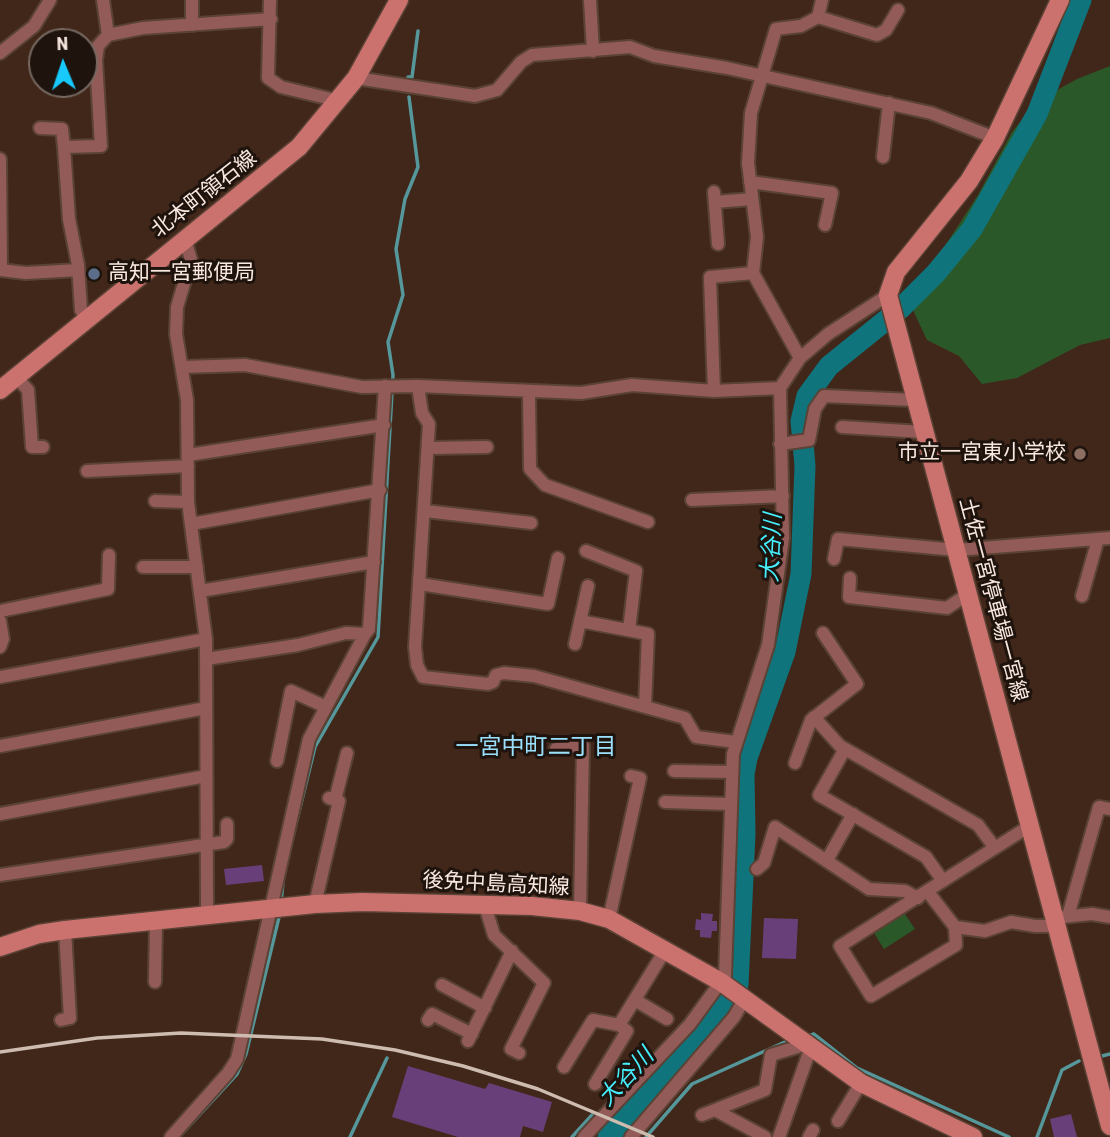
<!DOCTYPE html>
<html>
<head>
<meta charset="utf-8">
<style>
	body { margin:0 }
	#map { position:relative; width:1110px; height:1137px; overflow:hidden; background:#402719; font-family:"Roboto Condensed",sans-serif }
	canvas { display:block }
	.north { position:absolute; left:28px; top:28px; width:70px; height:70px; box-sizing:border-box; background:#1e130d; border:2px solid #766861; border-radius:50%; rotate:358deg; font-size:19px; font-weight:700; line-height:28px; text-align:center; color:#f9e8df }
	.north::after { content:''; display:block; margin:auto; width:24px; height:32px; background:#18cafc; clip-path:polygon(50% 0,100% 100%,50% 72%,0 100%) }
</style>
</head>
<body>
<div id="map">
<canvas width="1110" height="1137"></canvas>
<div class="north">N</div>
</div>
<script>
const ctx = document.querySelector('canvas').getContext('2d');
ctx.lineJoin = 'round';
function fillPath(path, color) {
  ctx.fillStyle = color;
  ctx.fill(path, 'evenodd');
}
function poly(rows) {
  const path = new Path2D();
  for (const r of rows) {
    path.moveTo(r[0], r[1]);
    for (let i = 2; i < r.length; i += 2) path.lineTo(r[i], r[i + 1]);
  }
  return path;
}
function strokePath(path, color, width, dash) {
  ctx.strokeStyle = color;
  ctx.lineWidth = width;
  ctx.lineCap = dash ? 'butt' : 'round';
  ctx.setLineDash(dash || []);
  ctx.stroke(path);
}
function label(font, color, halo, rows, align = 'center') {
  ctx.font = font + ' "Roboto Condensed","Noto Sans JP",sans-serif';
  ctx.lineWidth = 6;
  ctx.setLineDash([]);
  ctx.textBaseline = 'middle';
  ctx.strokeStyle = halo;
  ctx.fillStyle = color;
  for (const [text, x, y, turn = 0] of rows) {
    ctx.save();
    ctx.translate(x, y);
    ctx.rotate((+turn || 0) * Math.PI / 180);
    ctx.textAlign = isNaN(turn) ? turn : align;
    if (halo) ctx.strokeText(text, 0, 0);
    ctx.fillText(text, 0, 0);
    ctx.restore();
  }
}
fillPath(poly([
	[1110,66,1110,338,1080,345,1017,378,982,384,959,356,927,340,912,308,926,275,978,195,1012,132,1036,102,1077,79],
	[903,911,915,929,884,949,872,930]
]), '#2b5829');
strokePath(poly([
	[408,81,408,77,412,77,418,31],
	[292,840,315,747,378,637,393,375,388,342,403,295,396,249,405,199,418,167,409,97],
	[281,902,283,882],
	[811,1035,814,1034,857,1068,1009,1137],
	[1102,1056,1110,1054],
	[179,1137,237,1074,246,1054,280,913],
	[350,1137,387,1058],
	[572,1137,592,1115],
	[646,1137,692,1084,787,1041],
	[1037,1137,1062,1070,1079,1061]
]), '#55979a', 3.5);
strokePath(poly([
	[608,1137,714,1022,738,985,745,834,744,774,747,758,785,652,801,574,805,466,801,421,807,396,829,366,901,308,936,273,972,229,1037,114,1081,0]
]), '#0f747c', 21);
fillPath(poly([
	[262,865,264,881,226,885,224,869],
	[701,913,713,914,712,921,717,921,717,931,712,931,711,938,700,937,700,930,695,930,696,919,701,920],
	[764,918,798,919,796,959,762,958],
	[408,1066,485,1089,489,1083,552,1102,543,1132,523,1126,520,1137,458,1137,392,1117],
	[1071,1114,1077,1137,1054,1137,1050,1119]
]), '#693f7a');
const minor = poly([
	[103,0,108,35],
	[192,0,192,25],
	[270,0,268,78,281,87,339,101],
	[590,0,593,51],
	[818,17,877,35,886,30,898,10],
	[0,53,34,26,50,0],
	[356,78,475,96,497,90,521,62,532,55,630,47,654,56,727,68,931,113,995,138],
	[40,128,62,129,64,147],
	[883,157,889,103],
	[0,159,1,270],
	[750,182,832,193,825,225],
	[714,192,718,244],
	[715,202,752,199],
	[185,239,191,260,177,307,176,334,187,400,188,502,206,639,207,915],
	[0,270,26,273,78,270],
	[88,319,81,310,78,265,69,219,64,147,101,146,96,60,98,46,108,35,143,28,271,19],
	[800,358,753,273,757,237,748,163,751,113,776,29,801,26,818,17,822,0],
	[183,367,245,365,362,387,418,386,422,413,429,424,415,647,417,665,423,677,488,684,493,682,496,675,504,673,534,676,685,718,696,737,736,742],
	[16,377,28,390,32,447,43,447],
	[418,386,581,393,632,385,714,391,780,388],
	[714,391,710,277,753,273],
	[529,392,530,469,545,485,648,522],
	[842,427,922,432],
	[780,444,809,440,815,409,824,396,913,400],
	[430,448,487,447],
	[188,455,384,425],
	[87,471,188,466],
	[692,500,783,496],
	[155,501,188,502],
	[425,511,531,523],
	[191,524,380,490],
	[586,551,636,571,629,630],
	[834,559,838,539,956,550,1110,538],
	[143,567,197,567],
	[850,578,849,597,947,608,968,594],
	[420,584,548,604,558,558],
	[200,591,374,562],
	[1082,596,1098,539],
	[0,611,108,589,109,555],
	[0,621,3,639,0,647],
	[580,621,648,634,645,706],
	[575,644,588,586],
	[206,659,298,645,346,633,365,634,369,629,385,386],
	[0,677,206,639],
	[814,717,840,746,978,825,995,848],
	[0,746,206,708],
	[556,749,583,746,580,911],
	[845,749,819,795,926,857,943,881],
	[277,761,291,691,326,707],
	[795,763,811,720,857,684,823,633],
	[674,771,732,772],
	[335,800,347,753],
	[665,802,730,804],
	[0,814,206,776],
	[827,860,853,814],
	[757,869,764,863,775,827,869,889,905,891,918,898],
	[0,875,224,842,227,839,227,824],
	[928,892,955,927,956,945,871,996,840,946,1028,827],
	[315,904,339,801,329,798],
	[485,906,494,935,544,983,511,1049,519,1053],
	[1068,916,1099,807,1110,809],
	[1062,917,1092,914,1110,917],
	[609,919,640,778,631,776],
	[955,927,985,931,1011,922,1035,926,1057,926],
	[155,982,156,920],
	[442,985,485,1008],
	[635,1000,667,1019],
	[61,1020,70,1018,65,930],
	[428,1020,432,1014,472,1034],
	[468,1041,512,951],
	[564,1067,593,1020,619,1025,664,952],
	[595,1084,627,1031,619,1025],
	[715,1110,765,1137],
	[702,1115,765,1090,771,1055,807,1044],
	[838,1121,861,1083],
	[171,1137,228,1073,237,1059,309,739,365,634],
	[584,1137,690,1024,725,976,733,754,768,645,783,538,780,388,800,358,828,334,888,295],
	[631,1137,734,1017,745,998],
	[779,1137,811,1047],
	[809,1137,813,1130]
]);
const secondary = poly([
	[1060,0,995,138,969,181,896,272,888,295,1110,1126],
	[0,390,299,147,356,78,399,0],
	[0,947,39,934,65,930,315,904,362,902,532,906,580,911,609,919,721,982,861,1083,973,1137]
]);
strokePath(minor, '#5a4235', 16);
strokePath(secondary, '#5a4235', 21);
strokePath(minor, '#935b58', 12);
strokePath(secondary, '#cb726f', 18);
strokePath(poly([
	[0,1052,97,1038,181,1033,322,1039,395,1050,463,1066,538,1089,653,1137]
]), '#cebcb1', 3.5);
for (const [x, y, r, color] of [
	[94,274,7,"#5c6f8a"],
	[1080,454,7,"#8d6e63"]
]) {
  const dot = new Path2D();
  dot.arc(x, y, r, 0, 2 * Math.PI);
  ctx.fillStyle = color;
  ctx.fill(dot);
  strokePath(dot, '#1e130d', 2.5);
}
label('21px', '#f9e8df', '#1e130d', [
	["北本町領石線",205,195,-38],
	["土佐一宮停車場一宮線",992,600,75],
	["後免中島高知線",496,885,3]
]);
label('21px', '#f9e8df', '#1e130d', [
	["高知一宮郵便局",108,274],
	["市立一宮東小学校",1066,454,"right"]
], 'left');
label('italic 23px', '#46effe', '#1e130d', [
	["大谷川",773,548,-87],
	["大谷川",627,1078,-47]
]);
label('23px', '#9be1fd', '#1e130d', [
	["一宮中町二丁目",536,748]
]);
</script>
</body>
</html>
